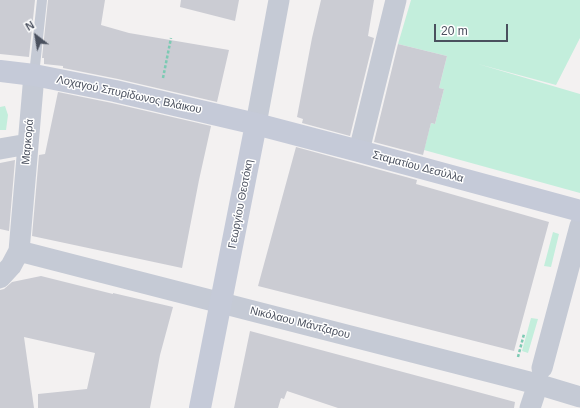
<!DOCTYPE html>
<html>
<head>
<meta charset="utf-8">
<style>
	body { margin:0 }
	#map { position:relative; width:580px; height:408px; overflow:hidden; background:#f3f1f1; font-family:Arial,sans-serif }
	canvas { display:block }
	.north { position:absolute; left:16px; top:16px; width:40px; height:40px; -webkit-text-stroke:3px #fff; paint-order:stroke; rotate:329deg; font-size:11px; font-weight:700; line-height:16px; text-align:center; color:#4a505e }
	.north::after { content:''; display:block; margin:auto; width:14px; height:18px; background:#4a505e; clip-path:polygon(50% 0,100% 100%,50% 72%,0 100%) }
	.scale { position:absolute; left:434px; top:24px; width:74px; height:18px; box-sizing:border-box; border:2px solid #4a505e; border-top:0; padding-left:5px; font-size:12px; line-height:14px; white-space:nowrap; color:#4a505e; -webkit-text-stroke:3px #fff; paint-order:stroke }
</style>
</head>
<body>
<div id="map">
<canvas width="580" height="408"></canvas>
<div class="north">N</div>
<div class="scale">20 m</div>
</div>
<script>
const ctx = document.querySelector('canvas').getContext('2d');
ctx.lineJoin = 'round';
function fillPath(path, color) {
  ctx.fillStyle = color;
  ctx.fill(path, 'evenodd');
}
function poly(rows) {
  const path = new Path2D();
  for (const r of rows) {
    path.moveTo(r[0], r[1]);
    for (let i = 2; i < r.length; i += 2) path.lineTo(r[i], r[i + 1]);
  }
  return path;
}
function strokePath(path, color, width, dash) {
  ctx.strokeStyle = color;
  ctx.lineWidth = width;
  ctx.lineCap = dash ? 'butt' : 'round';
  ctx.setLineDash(dash || []);
  ctx.stroke(path);
}
function label(font, color, halo, rows, align = 'center') {
  ctx.font = font + ' Arial,sans-serif';
  ctx.lineWidth = 3;
  ctx.setLineDash([]);
  ctx.textBaseline = 'middle';
  ctx.strokeStyle = halo;
  ctx.fillStyle = color;
  for (const [text, x, y, turn = 0] of rows) {
    ctx.save();
    ctx.translate(x, y);
    ctx.rotate((+turn || 0) * Math.PI / 180);
    ctx.textAlign = isNaN(turn) ? turn : align;
    if (halo) ctx.strokeText(text, 0, 0);
    ctx.fillText(text, 0, 0);
    ctx.restore();
  }
}
fillPath(poly([
	[411,0,580,0,580,38,556,85,478,64,580,94,580,193,424,150,431,123,435,124,444,89,439,88,447,56,398,44],
	[5,106,8,115,6,130,0,130,0,107],
	[553,232,559,234,551,267,544,266],
	[531,318,538,319,528,353,522,351]
]), '#c3eedc');
fillPath(poly([
	[0,0,35,0,29,57,0,54],
	[48,0,105,0,101,25,129,33,229,50,217,102,118,79,63,68,63,66,44,64,44,58,42,58],
	[181,0,239,0,235,21,180,7],
	[321,0,374,0,368,36,374,38,350,136,302,123,303,119,297,117,312,38],
	[398,44,447,56,439,88,444,89,435,124,431,123,423,155,374,142],
	[58,92,112,103,211,126,199,180,182,268,32,236,39,155,45,154],
	[296,147,417,180,416,184,549,222,514,351,258,286],
	[15,160,9,231,0,229,0,163],
	[41,276,113,294,113,293,173,307,160,355,150,408,38,408,38,394,87,389,95,353,24,337,34,408,0,408,0,290,4,289,12,282],
	[250,331,515,402,514,408,338,408,287,391,284,399,281,398,278,408,234,408]
]), '#cbccd3');
strokePath(poly([
	[163,78,171,38],
	[518,357,524,334]
]), '#7ccab3', 2.5, [3, 2]);
strokePath(poly([
	[34,75,42,0]
]), '#c5cad5', 10);
strokePath(poly([
	[256,124,279,0],
	[0,149,28,144],
	[359,151,396,0],
	[19,251,537,384,580,397],
	[0,278,11,266,19,251,34,75],
	[542,368,580,226],
	[530,408,534,396]
]), '#c5cad5', 21);
strokePath(poly([
	[0,71,34,75,115,91,256,124,359,151,580,211],
	[200,408,256,124]
]), '#c5cad8', 22);
label('11px', '#4a505e', '#fff', [
	["Λοχαγού Σπυρίδωνος Βλάικου",129,95,12],
	["Μαρκορά",28,142,-85],
	["Σταματίου Δεσύλλα",418,167,15],
	["Γεωργίου Θεοτόκη",241,204,-79],
	["Νικόλαου Μάντζαρου",300,323,14]
]);
</script>
</body>
</html>
